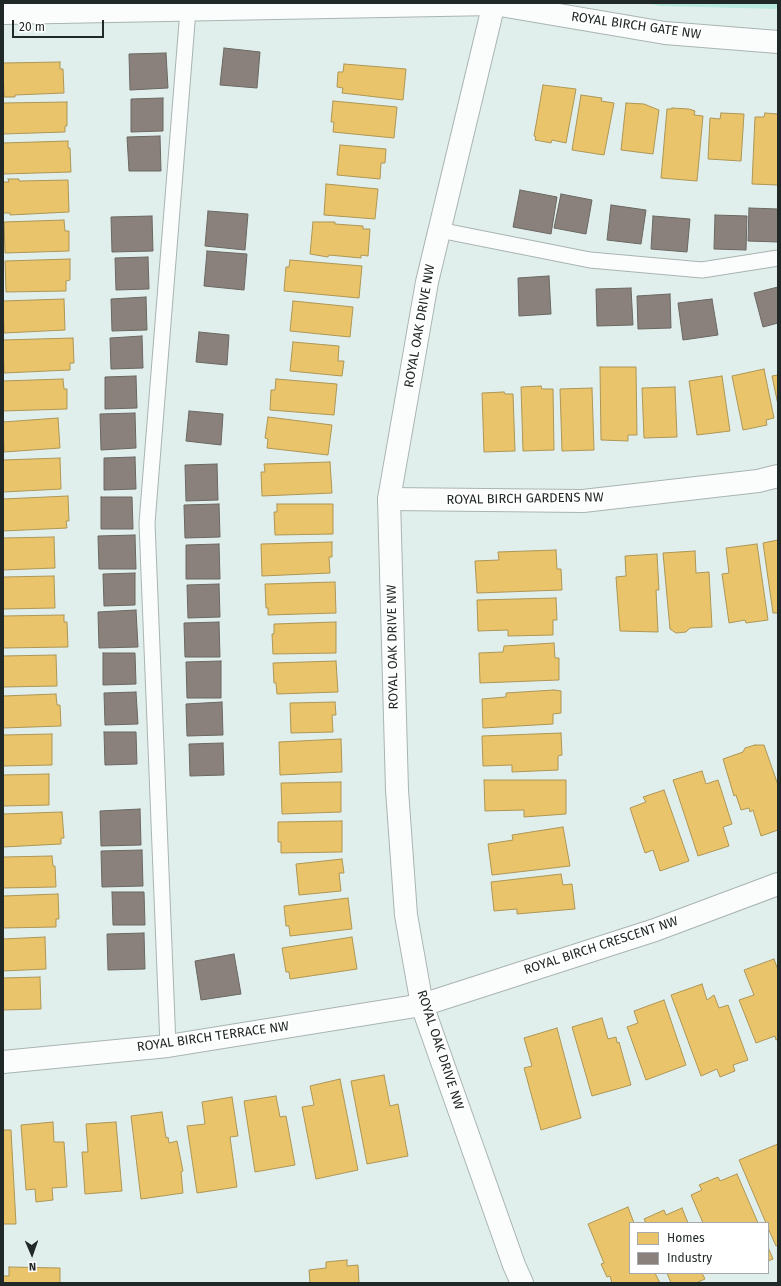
<!DOCTYPE html>
<html>
<head>
<meta charset="utf-8">
<style>
	body { margin:0 }
	#map { position:relative; width:781px; height:1286px; overflow:hidden; background:#e1efec; font-family:"Fira Sans",sans-serif }
	canvas { display:block }
	.frame { position:absolute; inset:0; border:4px solid #202927; pointer-events:none }
	.legend { position:absolute; left:629px; top:1222px; width:140px; height:52px; box-sizing:border-box; background:#fff; border:1px solid #a6a9a9; margin:0; padding:5px 7px; list-style:none; font-size:12px; color:#202927 }
	.legend li { display:flex; align-items:center; gap:8px; height:20px }
	.legend b { width:20px; border:1px solid #a6a9a9 }
	.north { position:absolute; left:12px; top:1234px; width:40px; height:40px; -webkit-text-stroke:3px #fff; paint-order:stroke; rotate:178deg; font-size:11px; font-weight:700; line-height:16px; text-align:center; color:#202927 }
	.north::after { content:''; display:block; margin:auto; width:14px; height:18px; background:#202927; clip-path:polygon(50% 0,100% 100%,50% 72%,0 100%) }
	.scale { position:absolute; left:12px; top:20px; width:92px; height:18px; box-sizing:border-box; border:2px solid #202927; border-top:0; padding-left:5px; font-size:12px; line-height:14px; white-space:nowrap; color:#202927; -webkit-text-stroke:3px #fff; paint-order:stroke }
</style>
</head>
<body>
<div id="map">
<canvas width="781" height="1286"></canvas>
<div class="frame"></div>
<ul class="legend">
<li><b style="height:11px;background:#e9c46a"></b>Homes</li>
<li><b style="height:11px;background:#8a817c"></b>Industry</li>
</ul>
<div class="north">N</div>
<div class="scale">20 m</div>
</div>
<script>
const ctx = document.querySelector('canvas').getContext('2d');
ctx.lineJoin = 'round';
function fillPath(path, color) {
  ctx.fillStyle = color;
  ctx.fill(path, 'evenodd');
}
function poly(rows) {
  const path = new Path2D();
  for (const r of rows) {
    path.moveTo(r[0], r[1]);
    for (let i = 2; i < r.length; i += 2) path.lineTo(r[i], r[i + 1]);
  }
  return path;
}
function strokePath(path, color, width, dash) {
  ctx.strokeStyle = color;
  ctx.lineWidth = width;
  ctx.lineCap = dash ? 'butt' : 'round';
  ctx.setLineDash(dash || []);
  ctx.stroke(path);
}
function label(font, color, halo, rows, align = 'center') {
  ctx.font = font + ' "Fira Sans",sans-serif';
  ctx.lineWidth = 4;
  ctx.setLineDash([]);
  ctx.textBaseline = 'middle';
  ctx.strokeStyle = halo;
  ctx.fillStyle = color;
  for (const [text, x, y, turn = 0] of rows) {
    ctx.save();
    ctx.translate(x, y);
    ctx.rotate((+turn || 0) * Math.PI / 180);
    ctx.textAlign = isNaN(turn) ? turn : align;
    if (halo) ctx.strokeText(text, 0, 0);
    ctx.fillText(text, 0, 0);
    ctx.restore();
  }
}
fillPath(poly([
	[647,3,778,3,778,9,660,6]
]), '#b9eadf');
const homes = poly([
	[60,62,60,69,63,69,64,93,15,95,15,97,4,97,3,63,60,62],
	[344,64,406,69,403,100,342,93,343,88,337,87,338,72,343,72,344,64],
	[543,85,576,89,566,143,552,140,551,143,535,140,536,137,534,136,543,85],
	[581,95,602,98,601,101,614,103,604,155,572,150,581,95],
	[333,101,397,107,394,138,333,132,334,122,331,122,333,101],
	[67,102,67,126,65,126,65,132,3,134,3,103,67,102],
	[626,103,644,104,659,110,653,154,621,150,626,103],
	[672,108,689,109,695,111,694,115,703,116,697,181,661,178,667,109,672,109,672,108],
	[721,113,744,114,741,161,708,159,710,118,720,119,721,113],
	[765,113,778,114,778,185,752,184,755,117,764,117,765,113],
	[68,141,68,148,70,148,71,172,3,174,3,143,68,141],
	[340,145,386,149,385,163,381,163,380,179,337,175,340,145],
	[8,179,19,179,19,181,68,180,69,212,10,215,10,213,3,213,3,182,9,182,8,179],
	[326,184,378,189,375,219,324,215,326,184],
	[64,220,65,231,69,231,69,251,5,253,4,222,64,220],
	[313,222,335,222,335,224,363,226,363,229,370,229,368,256,361,255,361,258,329,255,328,257,310,254,313,222],
	[70,259,70,280,66,281,66,291,6,292,5,261,70,259],
	[290,260,362,266,359,298,284,291,286,267,289,267,290,260],
	[64,299,65,330,4,333,3,301,64,299],
	[293,301,353,307,350,337,290,331,293,301],
	[73,338,74,363,70,363,70,370,4,373,3,340,73,338],
	[293,342,339,346,338,361,344,361,342,376,290,371,293,342],
	[600,367,636,367,637,435,628,435,628,441,601,440,600,367],
	[764,369,774,418,766,420,767,425,743,430,732,376,764,369],
	[778,375,778,405,772,376,778,375],
	[722,376,730,431,697,435,689,381,722,376],
	[63,379,64,389,67,389,67,409,3,411,3,381,63,379],
	[276,379,337,384,334,415,270,410,271,390,275,390,276,379],
	[541,386,542,389,553,389,554,450,523,451,521,387,541,386],
	[675,387,677,437,644,438,642,388,675,387],
	[592,388,594,450,562,451,560,389,592,388],
	[504,392,505,394,513,394,515,451,484,452,482,393,504,392],
	[268,417,332,425,328,455,267,448,268,439,265,438,268,417],
	[58,418,60,448,4,452,3,422,58,418],
	[60,458,61,489,3,492,3,460,60,458],
	[330,462,332,493,262,496,261,472,265,472,264,464,330,462],
	[68,496,69,521,66,521,67,528,3,531,3,499,68,496],
	[277,504,333,504,333,534,275,535,274,512,277,512,277,504],
	[54,537,55,568,3,570,3,538,54,537],
	[778,540,778,613,773,613,763,543,778,540],
	[332,542,332,557,329,557,330,573,262,576,261,544,332,542],
	[757,544,768,620,746,623,745,620,729,623,722,574,729,573,726,548,757,544],
	[556,550,557,569,561,569,562,590,477,593,475,561,499,560,498,552,556,550],
	[695,551,696,573,709,572,712,627,690,628,686,632,676,633,670,629,663,553,695,551],
	[657,554,659,590,656,590,658,632,620,631,616,577,626,576,625,556,657,554],
	[54,576,55,608,3,609,3,577,54,576],
	[335,582,336,613,268,615,268,608,266,608,265,584,335,582],
	[556,598,557,620,553,620,553,635,508,636,508,630,478,631,477,600,556,598],
	[64,615,64,622,67,622,68,647,3,648,3,616,64,615],
	[336,622,336,653,273,654,272,634,274,634,274,624,336,622],
	[554,643,555,658,559,658,559,680,480,683,479,653,503,652,504,646,554,643],
	[56,655,57,686,3,687,3,656,56,655],
	[336,661,338,692,277,694,276,683,274,683,273,663,336,661],
	[554,690,561,691,561,713,553,714,553,724,483,728,482,699,506,697,506,693,554,690],
	[56,694,57,705,60,705,61,726,3,728,3,696,56,694],
	[335,702,336,715,332,715,333,732,291,733,290,703,335,702],
	[561,733,562,755,558,756,558,770,512,772,512,765,483,766,482,736,561,733],
	[52,734,52,765,3,766,3,735,52,734],
	[341,739,342,772,280,775,279,742,341,739],
	[755,745,764,745,778,785,778,830,761,836,753,810,750,812,749,808,741,810,736,795,734,796,723,759,743,752,745,748,755,745],
	[702,771,706,784,718,780,732,824,723,827,729,846,698,856,673,780,702,771],
	[49,774,49,805,3,806,3,775,49,774],
	[484,780,566,780,566,814,524,817,524,810,485,811,484,780],
	[341,782,341,812,282,814,281,783,341,782],
	[664,790,689,861,660,871,653,850,645,853,630,808,646,802,643,797,664,790],
	[62,812,64,838,61,838,61,844,3,847,3,814,62,812],
	[342,821,342,852,281,853,281,842,278,842,278,822,342,821],
	[563,827,570,866,492,875,488,844,513,840,512,835,563,827],
	[52,856,53,866,55,866,56,887,3,888,3,857,52,856],
	[342,859,344,873,339,873,341,891,299,895,296,864,342,859],
	[561,874,563,885,572,884,575,909,517,914,517,909,494,911,491,882,561,874],
	[58,894,59,919,56,919,56,927,3,928,3,896,58,894],
	[348,898,352,929,290,936,289,926,286,926,284,906,348,898],
	[45,937,46,969,3,971,3,939,45,937],
	[352,937,357,969,290,979,289,972,286,972,282,948,352,937],
	[774,959,778,970,778,1039,776,1040,775,1036,756,1043,739,1000,754,995,744,970,774,959],
	[40,977,41,1009,3,1010,3,978,40,977],
	[702,984,707,1000,714,995,719,1008,728,1005,748,1060,733,1065,735,1071,720,1077,717,1069,701,1076,671,995,702,984],
	[664,1000,686,1065,646,1080,627,1027,638,1023,634,1011,664,1000],
	[602,1018,608,1039,616,1037,617,1043,619,1042,631,1085,592,1096,572,1027,602,1018],
	[557,1028,581,1118,541,1130,524,1068,532,1066,524,1038,557,1028],
	[384,1075,390,1106,398,1104,408,1156,367,1164,351,1081,384,1075],
	[340,1079,358,1170,316,1179,302,1107,314,1105,310,1086,340,1079],
	[276,1096,280,1117,286,1116,295,1165,255,1172,244,1101,276,1096],
	[232,1097,238,1136,230,1137,237,1187,197,1193,187,1126,205,1124,202,1102,232,1097],
	[162,1112,166,1138,168,1137,169,1143,177,1141,183,1171,181,1172,183,1193,141,1199,131,1116,162,1112],
	[53,1122,54,1142,64,1142,67,1187,52,1188,53,1200,36,1202,35,1189,26,1190,21,1125,53,1122],
	[116,1122,122,1191,85,1194,82,1152,88,1152,86,1124,116,1122],
	[3,1130,11,1130,16,1224,3,1224,3,1130],
	[778,1144,778,1245,776,1246,768,1228,768,1223,766,1223,739,1160,778,1144],
	[737,1174,758,1223,703,1223,691,1195,702,1190,699,1185,718,1177,720,1181,737,1174],
	[628,1207,634,1223,630,1223,630,1273,655,1273,660,1283,612,1283,610,1276,607,1277,601,1264,604,1263,588,1224,628,1207],
	[682,1208,688,1223,646,1223,644,1219,664,1210,666,1215,682,1208],
	[768,1247,773,1259,768,1261,768,1247],
	[347,1260,347,1266,358,1265,359,1283,310,1283,309,1270,326,1268,326,1262,347,1260],
	[9,1267,60,1268,60,1283,3,1283,3,1276,9,1276,9,1267],
	[667,1273,702,1273,705,1279,696,1283,671,1283,667,1273]
]);
fillPath(homes, '#e9c46a');
strokePath(homes, '#ad9656', 1);
const industry = poly([
	[224,48,260,52,257,88,220,85,224,48],
	[166,53,168,88,130,90,129,54,166,53],
	[163,98,163,131,131,132,131,99,163,98],
	[160,136,161,171,129,171,127,137,160,136],
	[520,190,557,197,551,234,513,227,520,190],
	[561,194,592,200,586,234,554,228,561,194],
	[611,205,646,210,641,244,607,240,611,205],
	[749,208,778,209,778,242,748,241,749,208],
	[208,211,248,214,245,250,205,246,208,211],
	[715,215,747,216,746,250,714,249,715,215],
	[152,216,153,251,112,252,111,217,152,216],
	[653,216,690,219,687,252,651,249,653,216],
	[207,251,247,254,244,290,204,286,207,251],
	[148,257,149,289,116,290,115,258,148,257],
	[549,276,551,314,519,316,518,278,549,276],
	[778,287,778,323,763,327,754,293,778,287],
	[631,288,633,325,597,326,596,289,631,288],
	[670,294,671,328,638,329,637,296,670,294],
	[146,297,147,330,112,331,111,299,146,297],
	[712,299,718,335,683,340,678,303,712,299],
	[199,332,229,335,227,365,196,362,199,332],
	[142,336,143,368,111,369,110,338,142,336],
	[136,376,137,408,105,409,105,377,136,376],
	[189,411,223,414,221,445,186,441,189,411],
	[135,413,136,448,101,450,100,414,135,413],
	[135,457,136,489,104,490,104,458,135,457],
	[217,464,218,500,186,501,185,465,217,464],
	[101,497,132,497,133,529,101,529,101,497],
	[219,504,220,537,185,538,184,505,219,504],
	[135,535,136,569,99,569,98,536,135,535],
	[219,544,220,579,186,579,186,545,219,544],
	[135,573,135,605,104,606,103,574,135,573],
	[219,584,220,617,188,618,187,585,219,584],
	[136,610,138,647,99,648,98,612,136,610],
	[219,622,220,657,185,657,184,623,219,622],
	[103,653,135,653,136,684,103,685,103,653],
	[221,661,221,698,187,698,186,662,221,661],
	[136,692,138,724,105,725,104,693,136,692],
	[222,702,223,735,187,736,186,704,222,702],
	[104,732,136,732,137,764,105,765,104,732],
	[223,743,224,775,190,776,189,744,223,743],
	[140,809,141,845,101,846,100,811,140,809],
	[142,850,143,886,102,887,101,851,142,850],
	[112,892,144,892,145,925,113,925,112,892],
	[144,933,145,969,108,970,107,934,144,933],
	[234,954,241,994,201,1000,195,961,234,954]
]);
fillPath(industry, '#8a817c');
strokePath(industry, '#6a6762', 1);
const lane = poly([
	[439,230,590,260,702,270,778,258],
	[168,1046,147,523,188,10]
]);
const street = poly([
	[3,13,494,4,665,33,778,42],
	[389,499,583,501,758,481,778,476],
	[3,1062,168,1046,422,1005,655,930,778,884]
]);
const secondary = poly([
	[494,3,427,282,389,499,397,790,406,915,422,1005,514,1265,522,1283]
]);
strokePath(lane, '#a9b4b2', 17);
strokePath(street, '#a9b4b2', 24);
strokePath(secondary, '#a9b4b2', 24);
strokePath(lane, '#fafdfc', 15);
strokePath(street, '#fafdfc', 22);
strokePath(secondary, '#fafdfc', 22);
label('13px', '#202927', '#fff', [
	["ROYAL BIRCH GATE NW",636,26,8],
	["ROYAL OAK DRIVE NW",420,326,-80],
	["ROYAL BIRCH GARDENS NW",525,499,-1],
	["ROYAL OAK DRIVE NW",393,647,-91],
	["ROYAL BIRCH CRESCENT NW",601,946,-18],
	["ROYAL BIRCH TERRACE NW",213,1037,-8],
	["ROYAL OAK DRIVE NW",440,1050,72]
]);
</script>
</body>
</html>
